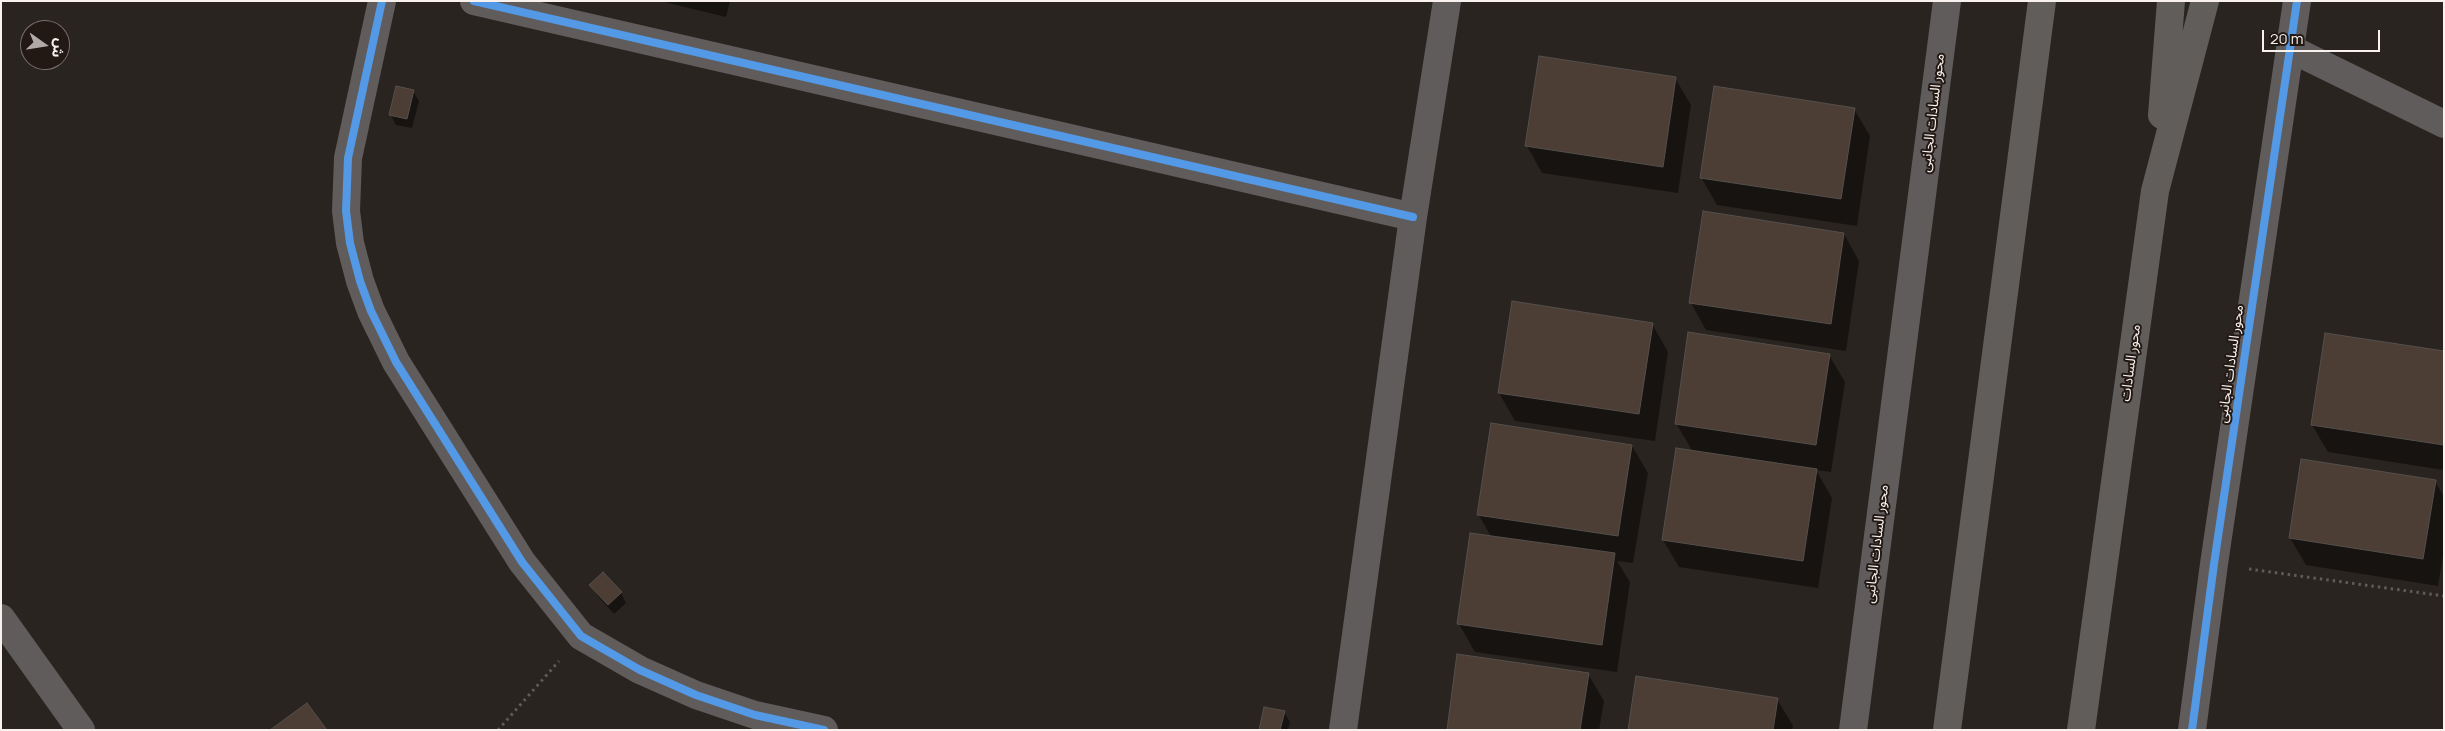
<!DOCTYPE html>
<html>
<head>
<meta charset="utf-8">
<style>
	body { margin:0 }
	#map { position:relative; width:2445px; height:731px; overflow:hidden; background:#2a2420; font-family:Manrope,"Noto Sans Arabic",sans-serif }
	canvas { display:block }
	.frame { position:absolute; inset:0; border:2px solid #f8f1ed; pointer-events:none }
	.north { position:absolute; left:20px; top:20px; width:50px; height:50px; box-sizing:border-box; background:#231914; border:1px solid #786f6b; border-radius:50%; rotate:103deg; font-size:14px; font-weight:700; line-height:20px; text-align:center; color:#f8f1ed }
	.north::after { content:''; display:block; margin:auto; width:18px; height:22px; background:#b0a9a5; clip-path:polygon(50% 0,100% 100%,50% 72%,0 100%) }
	.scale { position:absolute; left:2262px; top:30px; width:118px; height:22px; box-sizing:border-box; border:2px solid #f8f1ed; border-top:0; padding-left:6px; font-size:15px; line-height:18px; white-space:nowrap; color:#f8f1ed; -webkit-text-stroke:4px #231914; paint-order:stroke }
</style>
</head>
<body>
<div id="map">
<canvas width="2445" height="731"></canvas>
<div class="frame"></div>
<div class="north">ش</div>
<div class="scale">20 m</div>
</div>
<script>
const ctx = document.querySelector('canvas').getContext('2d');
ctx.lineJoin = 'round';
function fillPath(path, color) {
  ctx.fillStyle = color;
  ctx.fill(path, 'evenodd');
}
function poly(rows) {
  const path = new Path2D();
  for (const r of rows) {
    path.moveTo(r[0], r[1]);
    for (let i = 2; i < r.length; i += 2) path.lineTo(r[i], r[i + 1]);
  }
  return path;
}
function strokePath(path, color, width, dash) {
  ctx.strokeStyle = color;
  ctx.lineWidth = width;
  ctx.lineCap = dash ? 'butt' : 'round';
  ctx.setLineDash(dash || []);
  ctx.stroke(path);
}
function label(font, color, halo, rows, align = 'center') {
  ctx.font = font + ' Manrope,"Noto Sans Arabic",sans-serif';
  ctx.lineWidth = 4;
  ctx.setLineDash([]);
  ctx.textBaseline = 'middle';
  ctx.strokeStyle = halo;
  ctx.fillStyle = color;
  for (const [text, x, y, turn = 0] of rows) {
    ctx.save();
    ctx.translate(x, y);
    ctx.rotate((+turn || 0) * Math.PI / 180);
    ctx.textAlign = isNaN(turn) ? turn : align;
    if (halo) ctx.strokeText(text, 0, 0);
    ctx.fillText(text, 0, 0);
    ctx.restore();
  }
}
fillPath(poly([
	[660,1,730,1,726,17],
	[1675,78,1691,105,1678,193,1542,173,1527,146],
	[413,91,419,101,412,128,396,125,391,115],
	[1854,109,1870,136,1857,226,1717,205,1701,177],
	[1844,234,1859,261,1846,351,1706,330,1691,303],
	[1652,324,1668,352,1655,441,1515,421,1499,393],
	[2444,353,2444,470,2328,452,2312,425],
	[1829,355,1845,382,1831,472,1816,470,1832,498,1818,588,1679,567,1663,540,1693,452,1676,423],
	[1632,446,1648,473,1633,563,1617,561,1630,582,1617,672,1475,652,1459,624,1492,538,1478,514],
	[2435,481,2444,497,2444,550,2438,586,2306,565,2290,538],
	[591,585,621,593,626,603,614,614,597,595],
	[1588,674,1604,701,1599,730,1448,730],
	[1777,699,1793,726,1792,730,1629,730],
	[1284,712,1290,722,1288,730,1261,730]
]), '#0007');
const building = poly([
	[1539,56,1676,77,1663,167,1525,146,1539,56],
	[396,86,414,90,407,119,389,115,396,86],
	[1714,86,1855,108,1841,199,1700,178,1714,86],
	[1703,211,1844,233,1831,324,1689,303,1703,211],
	[1512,301,1653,323,1639,414,1498,393,1512,301],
	[1688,332,1830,354,1816,445,1675,424,1688,332],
	[2325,333,2444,351,2444,445,2311,425,2325,333],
	[1491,423,1632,445,1618,536,1477,515,1491,423],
	[1676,448,1817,469,1803,561,1662,540,1676,448],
	[2301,459,2436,480,2423,559,2289,538,2301,459],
	[1470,533,1615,553,1602,645,1457,624,1470,533],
	[603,572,622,592,608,605,589,585,603,572],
	[1457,654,1589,673,1580,730,1447,730,1457,654],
	[1636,676,1778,698,1773,730,1628,730,1636,676],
	[307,703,327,730,270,730,307,703],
	[1264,707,1285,711,1280,730,1259,730,1264,707]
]);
fillPath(building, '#4c3d35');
strokePath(building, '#55504c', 1);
strokePath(poly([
	[2249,569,2444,596],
	[498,730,559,661]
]), '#5f5b59', 3, [2.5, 4]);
strokePath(poly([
	[382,1,348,158,346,211,350,243,360,281,371,311,396,362,522,562,581,636,640,670,696,695,755,715,824,730],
	[474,1,1413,217],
	[2291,49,2444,124],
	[1,618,81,730],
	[1343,730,1413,217,1447,1],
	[1853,730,1947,1],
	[2192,730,2214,564,2297,1]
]), '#605c5b', 28);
strokePath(poly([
	[2162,115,2171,1],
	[1947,730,2042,1],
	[2081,730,2155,191,2205,1]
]), '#615d5b', 28);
strokePath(poly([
	[382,1,348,158,346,211,350,243,360,281,371,311,396,362,522,562,581,636,640,670,696,695,755,715,824,730],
	[474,1,1413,217],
	[2192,730,2214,564,2297,1]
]), '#5399e6', 8);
label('14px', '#f8f1ed', '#231914', [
	["محور السادات الجانبى",1933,113,-83],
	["محور السادات",2131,363,-82],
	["محور السادات الجانبى",2231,364,-82],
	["محور السادات الجانبى",1877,544,-83]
]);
</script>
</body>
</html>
